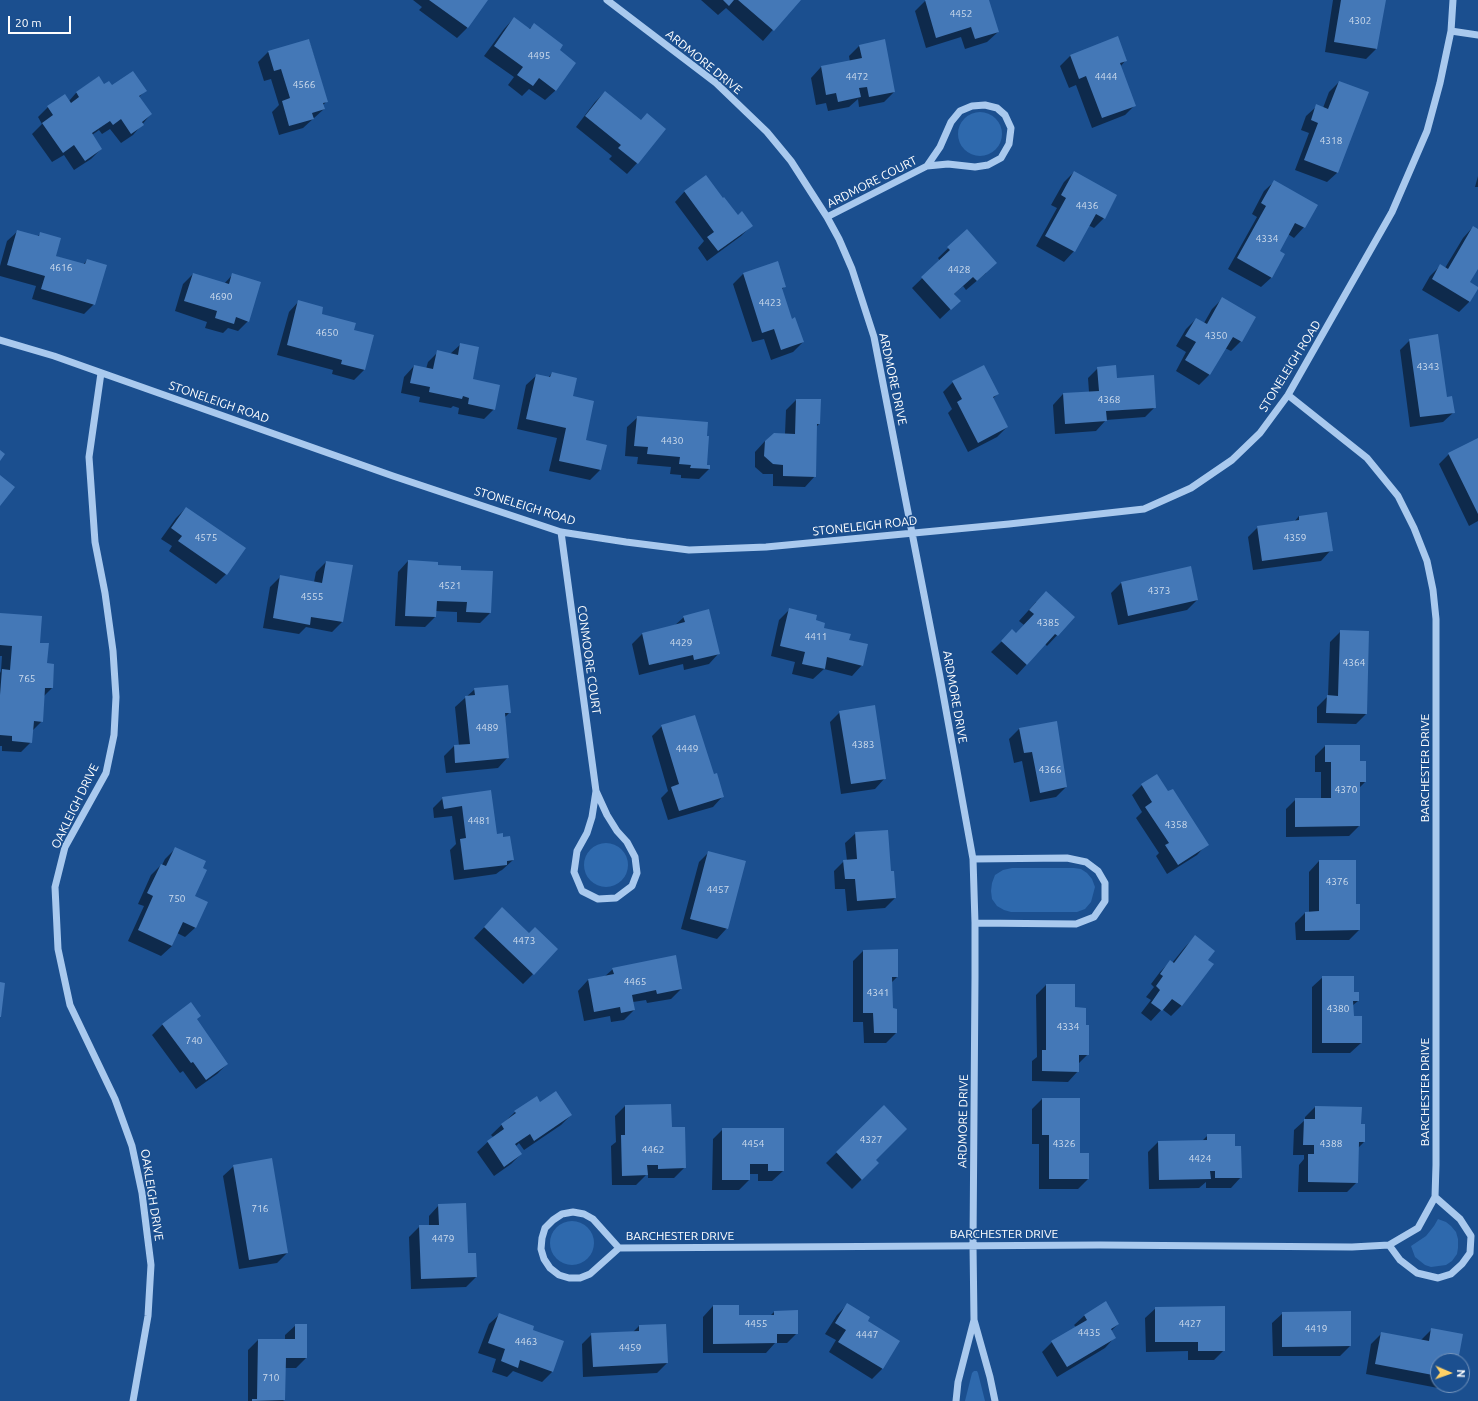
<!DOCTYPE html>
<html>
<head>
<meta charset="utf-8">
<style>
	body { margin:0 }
	#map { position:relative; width:1478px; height:1401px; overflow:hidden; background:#1b4f8f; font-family:Ubuntu,sans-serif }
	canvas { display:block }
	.north { position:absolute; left:1430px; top:1353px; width:40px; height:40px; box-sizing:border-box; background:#1b4f8f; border:1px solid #7695bc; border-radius:50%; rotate:92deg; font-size:11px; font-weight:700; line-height:16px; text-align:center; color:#fff }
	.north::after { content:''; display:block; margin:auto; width:14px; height:18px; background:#ffd166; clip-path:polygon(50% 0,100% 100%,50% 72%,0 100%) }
	.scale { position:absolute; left:8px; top:16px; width:63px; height:18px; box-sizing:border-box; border:2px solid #fff; border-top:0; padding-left:5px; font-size:12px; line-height:14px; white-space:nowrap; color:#fff; -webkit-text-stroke:3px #1b4f8f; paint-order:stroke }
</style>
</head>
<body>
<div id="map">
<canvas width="1478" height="1401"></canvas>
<div class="north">N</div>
<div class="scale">20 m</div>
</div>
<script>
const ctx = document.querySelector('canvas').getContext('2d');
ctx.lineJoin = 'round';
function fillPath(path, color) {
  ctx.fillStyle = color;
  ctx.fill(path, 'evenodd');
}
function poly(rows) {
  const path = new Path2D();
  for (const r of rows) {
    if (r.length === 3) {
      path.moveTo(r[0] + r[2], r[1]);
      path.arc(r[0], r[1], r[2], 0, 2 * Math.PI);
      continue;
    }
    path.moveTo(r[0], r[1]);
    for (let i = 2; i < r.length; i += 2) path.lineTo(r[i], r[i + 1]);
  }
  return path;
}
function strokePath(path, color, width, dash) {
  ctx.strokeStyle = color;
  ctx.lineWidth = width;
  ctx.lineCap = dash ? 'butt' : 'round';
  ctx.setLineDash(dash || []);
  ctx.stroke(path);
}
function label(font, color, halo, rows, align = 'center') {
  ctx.font = font + ' Ubuntu,sans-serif';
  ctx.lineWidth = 3.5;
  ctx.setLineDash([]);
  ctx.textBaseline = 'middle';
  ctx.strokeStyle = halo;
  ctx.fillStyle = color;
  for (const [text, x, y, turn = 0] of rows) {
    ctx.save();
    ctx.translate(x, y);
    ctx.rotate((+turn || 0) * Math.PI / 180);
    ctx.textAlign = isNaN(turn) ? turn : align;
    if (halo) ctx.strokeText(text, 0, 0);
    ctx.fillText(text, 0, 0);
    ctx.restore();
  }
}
fillPath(poly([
	[980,134,22],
	[606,865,22],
	[1012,868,1074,868,1081,869,1087,873,1092,879,1095,887,1091,902,1085,909,1077,912,1011,912,1004,910,997,906,992,899,991,891,992,883,995,875,1003,870],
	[1438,1219,1446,1222,1451,1226,1456,1232,1458,1239,1458,1248,1457,1254,1452,1261,1446,1265,1431,1267,1425,1265,1415,1257,1411,1246,1426,1236,1434,1226],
	[572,1243,22],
	[974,1371,977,1371,978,1373,985,1401,965,1401,972,1373]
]), '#2e69ad');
fillPath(poly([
	[413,0,487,0,467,28,457,38,419,10,422,7],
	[701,0,799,0,763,41,726,8,718,15],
	[929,0,988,0,998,32,987,42,965,49,961,37,926,48,915,11,925,1],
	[1333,0,1385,0,1376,49,1366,59,1325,52],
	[514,18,529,29,534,25,558,51,556,90,545,100,529,89,522,96,508,85,514,77,484,56,504,29],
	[309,40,327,101,323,105,324,109,303,128,279,135,272,112,279,105,271,79,264,81,258,62,268,52],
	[859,46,894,92,884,102,859,107,858,99,849,107,828,111,826,103,816,105,811,78,821,67,850,62,849,56],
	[1071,55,1126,60,1120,67,1135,105,1125,115,1092,128,1076,85,1069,88,1060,66],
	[98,77,104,85,145,91,139,97,151,114,133,135,121,143,110,129,102,134,99,130,92,135,101,149,91,159,74,170,64,155,52,162,32,134,42,124,38,117,48,107,65,95,69,101,76,93],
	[1339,82,1338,172,1327,182,1295,170,1309,133,1301,130,1306,116,1317,106,1323,108,1329,92],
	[605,92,641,121,665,129,637,163,627,174,609,159,612,156,576,127,595,102],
	[1074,172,1104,218,1094,228,1088,225,1074,251,1064,262,1036,246,1057,208,1051,205,1064,182],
	[1478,176,1478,187,1475,187],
	[1275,181,1304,227,1294,238,1288,234,1278,251,1272,277,1261,287,1228,269,1257,217,1252,214,1264,191],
	[685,191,737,216,751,226,741,236,707,261,698,248,704,241,675,202],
	[1473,227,1478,230,1478,267,1469,282,1478,288,1469,302,1459,312,1422,290,1430,276,1441,265,1445,268,1463,238],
	[967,230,986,273,966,290,963,286,954,294,959,301,940,319,912,288,940,261,938,258],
	[18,231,37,237,41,233,55,256,83,265,87,260,94,304,84,314,32,299,36,286,0,276,0,266,7,241],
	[777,262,785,286,781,290,791,320,803,342,793,352,771,360,764,339,752,342,733,284,743,274],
	[193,274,224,284,233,274,248,321,238,331,228,328,223,333,205,328,207,322,175,311,183,284],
	[1222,299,1241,341,1231,351,1225,348,1209,375,1199,385,1176,371,1186,352,1176,346,1186,329,1196,319,1204,323,1212,309],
	[299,301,320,314,352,330,373,336,364,370,354,380,332,374,333,370,277,355,289,312],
	[1410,340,1454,412,1443,422,1410,427,1400,350],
	[461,344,472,380,494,409,484,419,458,414,459,408,453,406,451,408,419,402,420,397,401,393,404,377,414,366,426,369,428,362,438,352,450,354],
	[1098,368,1116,379,1155,407,1145,417,1106,420,1096,431,1055,434,1053,405,1063,394,1089,392,1088,378],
	[552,373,572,397,584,441,600,470,590,480,549,471,557,438,517,429,526,385,537,375,548,378],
	[953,382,998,394,992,399,1007,427,997,437,968,452,948,413,952,409,943,392],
	[796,400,819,424,816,427,815,476,805,487,773,486,773,474,763,474,755,467,755,452,765,441,785,434,786,410],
	[638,417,706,466,709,466,709,469,699,479,681,478,681,475,670,474,671,467,637,464,638,457,625,456,627,427],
	[1478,440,1478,521,1469,526,1439,464,1449,454],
	[186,508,226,574,216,584,169,551,172,546,161,539,176,518],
	[1299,516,1331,550,1321,561,1253,570,1248,537,1258,527,1294,522],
	[408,561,460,571,490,613,480,623,457,622,457,612,435,611,435,617,425,627,395,626,398,572],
	[326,562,342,622,332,632,306,627,299,634,263,628,270,587,280,577,314,582,316,572],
	[1121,583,1197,600,1187,610,1118,625,1111,593],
	[1036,602,1074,617,1047,646,1045,644,1017,675,991,652,1002,641,1016,634,1024,625,1019,621],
	[789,610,815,621,823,628,848,641,862,665,852,676,824,669,813,679,792,674,795,662,771,656,779,620],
	[0,614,39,643,46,664,52,688,44,696,42,721,32,731,31,742,21,752,2,751,2,746,0,746,0,673,1,671,2,656,0,656],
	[684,617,719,653,709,664,684,670,683,664,639,675,632,644,642,634,674,626],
	[1340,632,1366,714,1356,724,1317,723,1317,707,1328,696,1330,642],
	[475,689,510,712,505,717,508,757,498,768,446,773,444,756,454,746,459,746,455,707],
	[840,712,885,778,875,789,841,794,830,722],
	[1056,722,1066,787,1056,797,1030,802,1022,761,1014,763,1009,739,1019,729],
	[662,726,713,775,723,796,713,807,668,820,661,798,668,791,652,736],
	[1325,746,1359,763,1365,782,1359,788,1359,826,1349,836,1286,837,1286,809,1296,799,1321,799,1321,772,1315,772,1315,756],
	[1157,775,1168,793,1207,844,1197,855,1167,874,1156,856,1159,853,1136,818,1142,812,1132,795,1142,785],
	[490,791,496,835,502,838,513,860,502,870,500,871,496,874,454,880,450,850,456,844,452,816,434,818,433,808,443,798],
	[856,833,890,872,895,898,885,908,847,911,845,889,835,889,834,871,844,861,847,861,845,843],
	[175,849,194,896,196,927,185,937,177,933,172,946,161,956,128,941,144,906,138,904,151,875,161,865,162,865,165,859],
	[709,852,727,928,717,939,681,929,699,862],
	[1319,861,1355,861,1355,905,1359,905,1359,930,1349,940,1296,940,1295,923,1305,913,1309,912,1309,872],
	[492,919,533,974,523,984,474,938],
	[1195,937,1207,960,1213,964,1181,1006,1171,1016,1162,1009,1151,1021,1141,1013,1151,1000,1146,997,1154,987,1151,984,1160,972,1171,961,1172,963,1185,947],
	[897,950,897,977,891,983,892,1009,896,1033,886,1043,864,1043,863,1022,853,1022,853,961,863,951],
	[613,969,681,989,671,999,647,1003,646,1000,633,1002,634,1010,624,1020,611,1022,610,1016,584,1021,578,991,588,980,604,977],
	[1323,977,1353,993,1358,993,1358,1001,1352,1006,1353,1017,1361,1043,1350,1053,1312,1053,1312,987],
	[1046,985,1074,1008,1085,1026,1088,1054,1078,1064,1078,1071,1068,1082,1032,1081,1032,1061,1037,1057,1036,995],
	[190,1004,196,1020,227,1064,217,1074,196,1089,183,1071,180,1073,152,1035,162,1025],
	[536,1097,540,1103,571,1115,561,1125,524,1150,519,1143,516,1146,521,1154,511,1164,494,1176,477,1152,493,1137,491,1135,515,1112],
	[1042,1099,1079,1154,1088,1179,1078,1189,1039,1189,1039,1144,1032,1144,1032,1109],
	[625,1106,671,1128,685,1167,674,1178,648,1178,648,1175,646,1175,636,1185,612,1185,611,1146,616,1142,615,1116],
	[884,1106,874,1160,878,1163,852,1189,826,1163],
	[1315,1107,1360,1125,1364,1142,1358,1148,1357,1182,1347,1192,1298,1192,1299,1165,1304,1159,1304,1155,1293,1155,1294,1130,1305,1120,1305,1117],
	[723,1129,783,1171,772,1181,758,1181,758,1174,749,1174,749,1180,739,1190,712,1190,713,1139],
	[1208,1135,1234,1148,1241,1177,1231,1188,1206,1188,1206,1182,1199,1188,1149,1189,1148,1152,1158,1142,1202,1141],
	[234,1166,287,1253,277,1263,239,1269,223,1176],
	[439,1205,467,1254,476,1277,466,1287,411,1289,409,1237,420,1226,429,1226,429,1216],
	[847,1305,866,1321,899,1341,882,1369,872,1379,829,1352,836,1340,825,1334,837,1315],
	[713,1306,738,1316,770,1316,774,1312,797,1333,787,1343,775,1343,766,1353,703,1353,703,1317],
	[1156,1308,1224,1350,1214,1360,1188,1360,1188,1351,1146,1352,1145,1318],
	[1283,1313,1350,1346,1340,1356,1273,1356,1272,1323],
	[500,1314,531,1330,563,1342,552,1372,542,1382,513,1371,507,1377,492,1372,496,1359,478,1353,489,1324],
	[1085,1315,1118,1324,1111,1331,1115,1337,1105,1348,1057,1377,1042,1352,1052,1342,1076,1327,1074,1325],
	[296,1325,306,1325,306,1358,296,1368,285,1368,284,1400,283,1401,248,1401,248,1350,258,1340,285,1340,285,1335],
	[639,1326,667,1363,657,1373,583,1377,582,1344,592,1334,633,1332],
	[1431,1330,1457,1361,1438,1361,1438,1385,1447,1385,1443,1389,1366,1374,1371,1344,1382,1333,1421,1340]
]), '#0007');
fillPath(poly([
	[429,0,488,0,468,28],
	[723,0,734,0,729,6],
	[738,0,801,0,774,31],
	[925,0,989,0,999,32,975,39,971,27,936,38],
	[1341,0,1386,0,1377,49,1334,42],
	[514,17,530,29,534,23,563,45,560,50,576,63,556,91,539,78,533,86,517,75,523,67,494,46],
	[1118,36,1127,61,1120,63,1136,106,1102,118,1086,76,1079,79,1070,55],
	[309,39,328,102,323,103,325,109,312,113,314,119,289,126,282,101,290,98,281,69,274,71,268,51],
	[885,39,895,92,869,97,867,87,859,88,861,97,838,102,836,93,826,95,821,66,862,58,859,45],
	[133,71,147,91,139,96,152,114,142,122,144,125,131,134,121,119,113,125,110,121,92,133,102,149,85,161,74,145,63,153,42,123,53,115,47,106,65,94,71,103,79,97,76,92,99,76,104,84,109,81,112,85],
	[1339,81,1369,92,1338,173,1304,160,1318,123,1311,120,1316,104,1328,109],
	[605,91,641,120,647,113,666,129,638,164,618,148,621,145,585,116],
	[1074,171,1117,195,1105,219,1096,214,1075,252,1045,236,1066,198,1061,195],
	[706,175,723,198,724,197,738,215,742,211,753,226,718,251,707,237,714,232,684,191],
	[1274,180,1318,205,1305,228,1295,223,1280,251,1285,254,1272,278,1237,258,1266,206,1261,203],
	[1473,226,1478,229,1478,269,1470,282,1478,287,1478,289,1470,302,1432,279,1440,264,1448,269],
	[967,229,997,263,977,281,973,277,954,294,961,301,951,310,921,277,950,250,947,247],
	[17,230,39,236,40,232,61,238,56,256,85,264,87,259,107,265,95,305,41,289,45,276,7,265],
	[778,261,786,287,782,288,792,319,795,317,804,342,781,350,774,329,762,333,743,273],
	[193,273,229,284,232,273,261,282,249,322,236,317,234,324,215,318,217,311,184,301],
	[1222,297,1256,317,1242,342,1233,337,1210,375,1185,360,1196,342,1185,336,1196,318,1207,324],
	[298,300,323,307,322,314,356,323,354,330,374,335,365,370,341,364,342,360,287,345],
	[1438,334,1447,397,1452,396,1455,413,1420,417,1409,339],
	[460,343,479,347,473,379,500,385,495,410,468,404,469,398,463,396,462,399,429,392,430,387,410,383,414,365,433,369,437,350,458,355],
	[984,365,999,394,993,397,1008,427,978,443,957,402,962,399,952,381],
	[1116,365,1117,378,1154,375,1156,408,1106,411,1107,421,1065,424,1063,393,1099,391,1097,367],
	[552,372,577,378,573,396,594,401,586,440,607,445,601,470,559,461,566,428,526,419,536,374,550,377],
	[796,399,821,399,820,424,817,424,816,477,783,476,783,465,773,464,764,456,765,441,774,433,795,434],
	[637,416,708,422,707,436,709,436,707,465,710,465,710,469,690,468,691,465,679,464,680,457,647,454,648,447,634,446],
	[1478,438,1478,514,1448,453],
	[0,450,5,454,0,461],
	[0,475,15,487,0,506],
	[186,507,246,548,227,575,178,541,182,536,171,528],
	[1327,512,1333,551,1262,561,1257,526,1299,520,1299,516],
	[408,560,438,562,438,565,461,566,461,570,493,571,491,613,466,612,467,602,437,601,436,617,405,616],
	[326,561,353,565,343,622,311,617,310,625,273,618,280,575,322,583],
	[1191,566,1198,600,1128,616,1121,582],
	[1046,591,1075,617,1058,636,1055,634,1027,665,1001,641,1012,629,1016,633,1034,614,1029,610],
	[789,608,817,615,816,620,825,623,824,628,851,634,849,640,868,644,863,666,827,657,825,669,802,664,805,652,780,646],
	[709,609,720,654,694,660,693,655,649,665,642,633,685,622,683,616],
	[0,613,42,616,40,643,49,643,47,663,54,664,53,688,45,688,43,722,34,721,32,743,12,741,12,736,0,735,0,695,2,669,10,670,12,646,0,645],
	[1340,630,1369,631,1367,714,1326,713,1327,695,1338,696],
	[508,685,511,713,505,713,509,758,455,763,454,745,470,744,465,696,475,695,474,688],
	[875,705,886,779,851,784,839,711],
	[695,715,714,774,717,773,724,797,679,811,671,787,679,784,661,725],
	[1057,721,1067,787,1040,793,1032,752,1024,753,1019,728],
	[1325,745,1360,745,1360,761,1366,761,1366,782,1360,782,1360,826,1295,827,1295,798,1331,798,1331,762,1325,762],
	[1157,774,1168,791,1173,789,1209,845,1178,865,1165,845,1169,843,1145,807,1152,802,1141,784],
	[491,790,497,834,503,833,503,837,510,836,514,860,507,861,507,865,464,870,460,839,466,838,462,806,444,809,442,797],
	[888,830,891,871,894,871,896,898,857,901,855,879,845,879,843,860,857,859,855,832],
	[175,847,206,861,203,868,207,870,195,896,208,902,196,928,183,922,172,946,138,930,153,896,147,893,161,864,166,866],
	[708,851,746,861,728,929,690,919],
	[1319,860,1356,860,1356,904,1360,904,1360,930,1305,931,1305,912,1319,911],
	[502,907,529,933,535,927,558,949,534,975,484,927],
	[1195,935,1215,951,1208,960,1214,964,1182,1006,1172,999,1162,1011,1151,1003,1160,990,1156,986,1163,976,1160,974,1170,960,1174,963],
	[898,949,898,977,892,977,893,1008,897,1009,897,1033,874,1033,873,1013,863,1013,863,950],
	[676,955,682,989,657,994,656,990,632,995,635,1010,621,1013,620,1007,594,1012,588,979,614,974,612,968],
	[1322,976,1354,976,1354,992,1359,992,1359,1001,1353,1001,1354,1016,1362,1016,1362,1043,1322,1043],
	[0,982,5,983,1,1017,0,1017],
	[1046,984,1075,984,1075,1007,1086,1008,1086,1025,1089,1025,1089,1055,1079,1055,1079,1072,1042,1071,1042,1050,1046,1050],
	[191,1002,201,1016,197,1019,228,1064,206,1080,193,1062,191,1063,162,1024],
	[556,1091,572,1115,534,1141,530,1134,515,1144,522,1154,504,1167,487,1141,504,1129,501,1124,516,1113,514,1111,537,1096,540,1102],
	[1042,1098,1080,1098,1080,1153,1089,1153,1089,1179,1049,1179,1049,1135,1042,1135],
	[671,1104,672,1127,685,1127,686,1168,658,1169,658,1165,647,1165,648,1175,622,1176,621,1135,625,1135,625,1105],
	[884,1105,907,1129,876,1160,879,1163,862,1180,836,1152],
	[1315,1106,1362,1107,1361,1124,1365,1124,1365,1142,1359,1142,1358,1183,1308,1182,1308,1154,1314,1154,1314,1145,1303,1145,1304,1119,1315,1119],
	[722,1128,784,1128,784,1171,768,1171,768,1164,750,1164,750,1180,722,1180],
	[1207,1134,1235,1134,1235,1146,1241,1146,1242,1178,1215,1178,1215,1171,1210,1171,1211,1179,1159,1180,1158,1141,1207,1140],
	[272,1158,288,1253,249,1260,233,1165],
	[466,1203,468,1253,476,1253,477,1277,421,1279,419,1225,439,1225,438,1204],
	[1106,1301,1119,1324,1111,1329,1116,1338,1067,1367,1051,1341,1087,1320,1084,1315],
	[847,1303,870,1317,868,1321,900,1341,883,1369,838,1342,846,1330,835,1323],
	[713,1305,739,1305,739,1315,774,1315,774,1311,798,1310,798,1334,777,1334,777,1343,713,1344],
	[1225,1306,1225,1351,1198,1351,1198,1342,1155,1342,1155,1307],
	[1351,1311,1351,1346,1282,1347,1282,1312],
	[499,1313,534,1326,533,1330,564,1341,553,1372,520,1360,518,1368,501,1361,505,1349,488,1343],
	[295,1324,307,1324,307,1358,286,1358,285,1400,252,1401,252,1399,257,1399,258,1339,295,1339],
	[666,1324,668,1363,593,1367,591,1333,639,1331,639,1325],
	[1431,1328,1463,1334,1458,1361,1438,1361,1438,1376,1375,1364,1381,1332,1429,1341]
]), '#4478b7');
strokePath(poly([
	[607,0,716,83,767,132,791,161,827,217,839,239,852,269,874,337,940,677,973,859,975,923,975,977,973,1245,974,1320,958,1382,956,1401],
	[1451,31,1478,35],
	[827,217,927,166,940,147,951,122,960,111,972,106,985,105,997,108,1005,115,1011,128,1009,144,1001,158,988,165,975,167,948,164,927,166],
	[0,340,54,356,393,476,561,532,626,542,689,550,766,547,1009,524,1144,509,1191,488,1232,460,1260,433,1288,395,1392,212,1427,131,1440,83,1451,31,1453,0],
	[101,373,89,457,95,542,105,593,113,651,116,697,114,735,106,773,65,847,55,887,58,949,70,1005,115,1099,132,1146,142,1193,151,1265,148,1316,133,1401],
	[561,532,596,791,592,817,587,833,577,851,574,872,582,891,598,899,616,898,632,886,637,873,635,857,627,842,617,831,607,815,596,791],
	[973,859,1067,858,1086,862,1098,871,1105,883,1105,901,1094,917,1076,924,975,923],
	[573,1212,584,1214,593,1219,619,1248,590,1274,580,1278,569,1278,559,1275,550,1268,544,1259,541,1249,542,1238,545,1228,553,1220,562,1214,573,1212],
	[1389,1245,1400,1260,1417,1273,1438,1278,1451,1274,1462,1264,1470,1253,1471,1236,1460,1219,1435,1197],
	[619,1248,1100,1245,1352,1247,1389,1245,1418,1228,1435,1197,1436,1165,1436,619,1433,590,1427,561,1414,528,1398,496,1367,458,1288,395],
	[974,1320,990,1377,995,1401]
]), '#a9c9ee', 7);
label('10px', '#d0dded', null, [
	["4452",961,14],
	["4302",1360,21],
	["4495",539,56],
	["4472",857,77],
	["4444",1106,77],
	["4566",304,85],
	["4318",1331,141],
	["4436",1087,206],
	["4334",1267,239],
	["4616",61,268],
	["4428",959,270],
	["4690",221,297],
	["4423",770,303],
	["4650",327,333],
	["4350",1216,336],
	["4343",1428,367],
	["4368",1109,400],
	["4430",672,441],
	["4575",206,538],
	["4359",1295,538],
	["4521",450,586],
	["4373",1159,591],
	["4555",312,597],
	["4385",1048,623],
	["4411",816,637],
	["4429",681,643],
	["4364",1354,663],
	["765",27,679],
	["4489",487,728],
	["4383",863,745],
	["4449",687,749],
	["4366",1050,770],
	["4370",1346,790],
	["4481",479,821],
	["4358",1176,825],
	["4376",1337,882],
	["4457",718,890],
	["750",177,899],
	["4473",524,941],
	["4465",635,982],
	["4341",878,993],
	["4380",1338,1009],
	["4334",1068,1027],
	["740",194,1041],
	["4327",871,1140],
	["4454",753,1144],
	["4326",1064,1144],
	["4388",1331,1144],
	["4462",653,1150],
	["4424",1200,1159],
	["716",260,1209],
	["4479",443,1239],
	["4455",756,1324],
	["4427",1190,1324],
	["4419",1316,1329],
	["4435",1089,1333],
	["4447",867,1335],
	["4463",526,1342],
	["4459",630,1348],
	["710",271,1378]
]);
label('12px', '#fff', '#1b4f8f', [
	["ARDMORE DRIVE",704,62,39],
	["ARDMORE COURT",872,182,-27],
	["STONELEIGH ROAD",1290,366,-58],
	["ARDMORE DRIVE",893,379,78],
	["STONELEIGH ROAD",219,402,19],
	["STONELEIGH ROAD",525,506,17],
	["STONELEIGH ROAD",865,526,-6],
	["CONMOORE COURT",589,660,82],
	["ARDMORE DRIVE",955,697,80],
	["BARCHESTER DRIVE",1425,768,-90],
	["OAKLEIGH DRIVE",75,806,-64],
	["BARCHESTER DRIVE",1425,1092,-90],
	["ARDMORE DRIVE",963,1121,-89],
	["OAKLEIGH DRIVE",152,1195,81],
	["BARCHESTER DRIVE",1004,1234],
	["BARCHESTER DRIVE",680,1236]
]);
</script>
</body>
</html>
